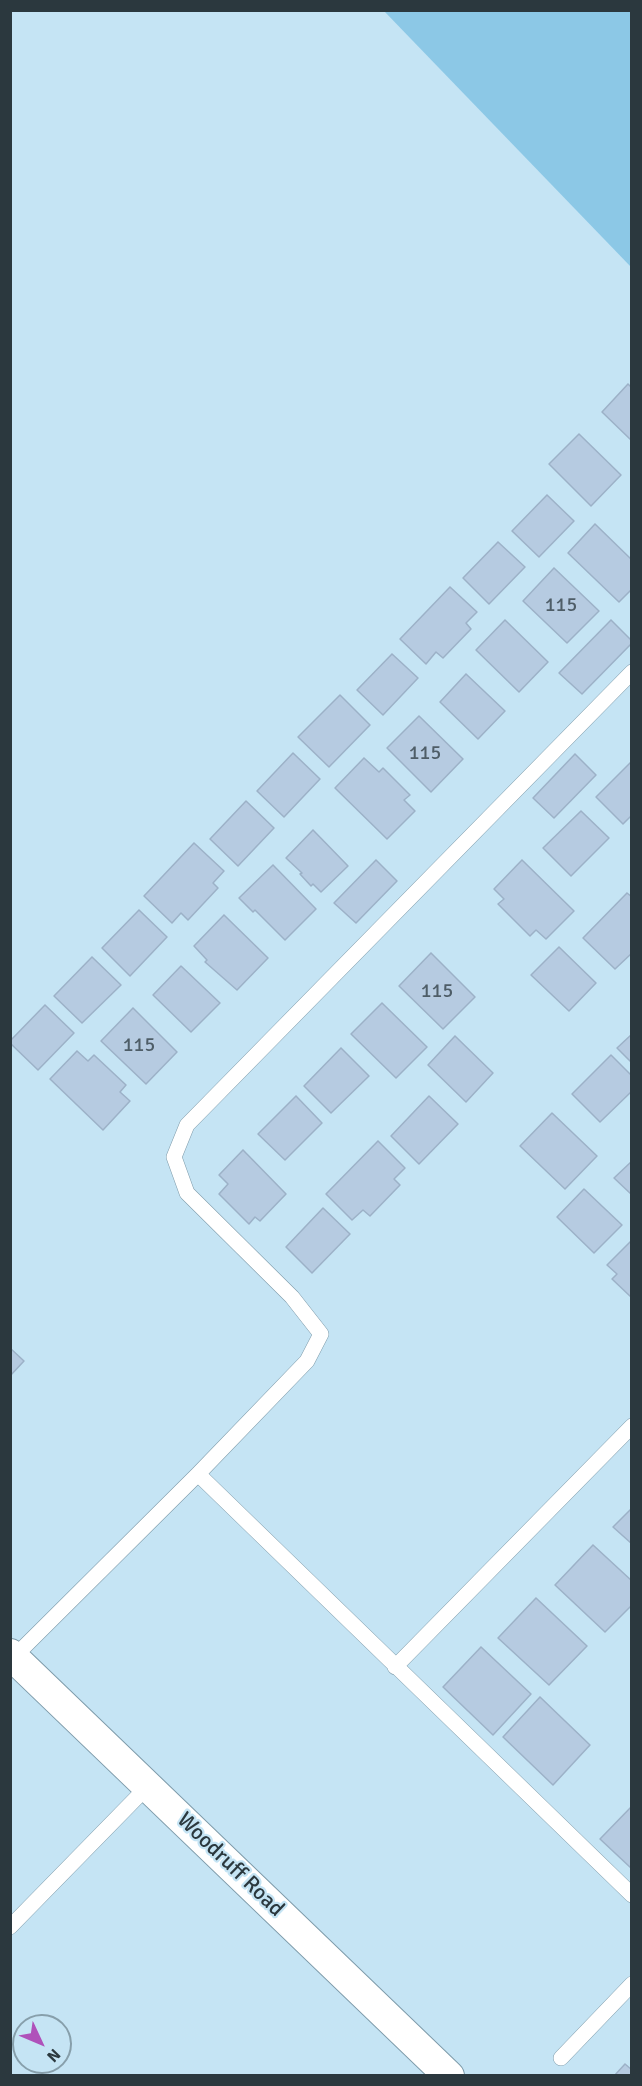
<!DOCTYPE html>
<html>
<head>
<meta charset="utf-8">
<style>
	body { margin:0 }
	#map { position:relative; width:642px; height:2086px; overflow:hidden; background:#c5e4f4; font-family:Signika,sans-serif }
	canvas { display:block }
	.frame { position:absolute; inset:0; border:12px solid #2b383e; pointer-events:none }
	.north { position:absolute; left:12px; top:2014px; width:60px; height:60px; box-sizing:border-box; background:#c5e4f4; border:2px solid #879fab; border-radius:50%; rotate:134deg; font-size:16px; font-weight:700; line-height:24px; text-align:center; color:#2b383e }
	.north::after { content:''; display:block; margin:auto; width:21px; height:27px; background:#af51ba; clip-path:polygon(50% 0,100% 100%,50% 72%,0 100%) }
</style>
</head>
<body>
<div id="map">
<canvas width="642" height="2086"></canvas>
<div class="frame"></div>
<div class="north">N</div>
</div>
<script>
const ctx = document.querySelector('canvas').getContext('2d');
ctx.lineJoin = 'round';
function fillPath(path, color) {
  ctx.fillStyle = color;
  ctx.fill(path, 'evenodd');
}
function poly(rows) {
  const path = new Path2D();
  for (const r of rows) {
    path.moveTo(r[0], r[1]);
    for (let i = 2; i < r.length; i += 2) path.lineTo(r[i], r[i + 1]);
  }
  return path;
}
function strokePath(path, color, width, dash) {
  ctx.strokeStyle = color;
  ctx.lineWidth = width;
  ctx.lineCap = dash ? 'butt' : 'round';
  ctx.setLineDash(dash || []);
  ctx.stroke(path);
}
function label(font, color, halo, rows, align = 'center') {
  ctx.font = font + ' Signika,sans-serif';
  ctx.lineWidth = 4.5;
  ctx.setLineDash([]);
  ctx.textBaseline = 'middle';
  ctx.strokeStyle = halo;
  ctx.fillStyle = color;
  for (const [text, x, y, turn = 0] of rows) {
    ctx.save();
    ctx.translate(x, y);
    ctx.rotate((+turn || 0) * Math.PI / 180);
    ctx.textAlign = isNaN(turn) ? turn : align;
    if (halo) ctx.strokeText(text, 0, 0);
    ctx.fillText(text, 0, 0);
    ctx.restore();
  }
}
fillPath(poly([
	[384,11,631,11,631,267]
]), '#8cc8e6');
const building = poly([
	[628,384,632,388,632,441,602,412,628,384],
	[579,434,621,475,591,506,549,464,579,434],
	[547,495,574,521,539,557,512,531,547,495],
	[595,524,632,560,632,589,619,602,568,553,595,524],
	[498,542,525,567,489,604,463,578,498,542],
	[554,568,599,611,567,643,523,601,554,568],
	[450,587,477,612,466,623,471,629,443,658,436,652,426,664,400,639,450,587],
	[505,620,548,662,519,692,476,650,505,620],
	[611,620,632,641,632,643,582,694,559,673,611,620],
	[392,654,418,678,383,715,357,690,392,654],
	[466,674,505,711,478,739,440,702,466,674],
	[340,695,370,725,329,767,298,737,340,695],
	[419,716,463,759,431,792,387,748,419,716],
	[293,753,320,779,284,817,257,791,293,753],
	[575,754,596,775,554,818,533,798,575,754],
	[364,758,379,772,383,768,410,795,404,800,415,811,387,839,335,788,364,758],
	[632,761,632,815,623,824,596,797,632,761],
	[246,801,274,828,238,866,210,839,246,801],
	[581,811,609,838,571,876,543,848,581,811],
	[313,830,348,866,321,892,313,884,311,886,300,874,302,873,286,858,313,830],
	[194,843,224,871,213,883,218,888,188,920,181,913,172,923,144,896,194,843],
	[376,860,397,881,356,923,334,903,376,860],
	[522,860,574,911,546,939,536,930,530,936,498,904,504,899,494,889,522,860],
	[273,865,316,909,285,940,255,910,253,912,239,898,273,865],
	[627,893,632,897,632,953,615,969,583,938,627,893],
	[139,910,167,937,130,976,102,948,139,910],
	[224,915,268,958,237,990,205,962,207,960,194,946,224,915],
	[559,947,596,983,569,1011,531,975,559,947],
	[431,953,475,997,443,1029,399,986,431,953],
	[92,957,121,985,82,1023,54,996,92,957],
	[181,966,220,1003,191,1032,153,995,181,966],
	[382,1003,427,1047,396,1078,351,1034,382,1003],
	[45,1005,74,1033,38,1070,10,1043,10,1041,45,1005],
	[133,1008,177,1052,146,1084,101,1041,133,1008],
	[632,1034,632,1063,617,1048,632,1034],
	[455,1036,493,1073,466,1102,428,1065,455,1036],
	[341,1048,369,1076,331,1113,304,1086,341,1048],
	[77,1051,88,1061,94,1055,126,1085,120,1092,130,1101,103,1130,50,1079,77,1051],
	[611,1055,632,1076,632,1091,600,1122,572,1094,611,1055],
	[296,1096,322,1123,285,1160,258,1134,296,1096],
	[429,1096,458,1124,419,1164,391,1136,429,1096],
	[552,1113,597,1156,565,1189,520,1146,552,1113],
	[378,1141,405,1168,394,1179,400,1185,370,1216,363,1210,352,1220,326,1194,378,1141],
	[243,1150,286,1194,260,1221,255,1217,249,1224,219,1194,228,1184,219,1175,243,1150],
	[632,1161,632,1195,614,1178,632,1161],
	[584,1189,622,1225,594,1253,557,1217,584,1189],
	[323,1208,350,1234,312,1273,286,1247,323,1208],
	[632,1240,632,1298,612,1279,617,1274,607,1265,632,1240],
	[10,1348,24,1361,10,1376,10,1348],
	[632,1508,632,1544,613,1527,632,1508],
	[593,1545,632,1581,632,1605,605,1632,555,1585,593,1545],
	[536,1598,587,1646,549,1685,498,1638,536,1598],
	[481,1647,531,1694,493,1735,443,1687,481,1647],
	[540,1697,590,1745,553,1785,503,1737,540,1697],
	[632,1806,632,1869,600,1839,632,1806],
	[625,2064,632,2070,632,2076,614,2076,625,2064]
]);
fillPath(building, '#b6cbe1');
strokePath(building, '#9cb1c7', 1.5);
const service = poly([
	[198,1474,632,1895],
	[14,1657,198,1474,307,1361,321,1334,292,1297,187,1193,174,1157,187,1125,632,672],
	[395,1667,632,1426],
	[10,1927,148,1786],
	[561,2058,632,1984]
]);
const minor = poly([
	[10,1654,449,2076]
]);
strokePath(service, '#7e9baa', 16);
strokePath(minor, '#7e9baa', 32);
strokePath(service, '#fff', 15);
strokePath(minor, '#fff', 30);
label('20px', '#4e5d67', null, [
	["115",561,606],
	["115",425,754],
	["115",437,992],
	["115",139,1046]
]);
label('22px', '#2b383e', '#c5e4f4', [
	["Woodruff Road",230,1865,44]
]);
</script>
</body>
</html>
